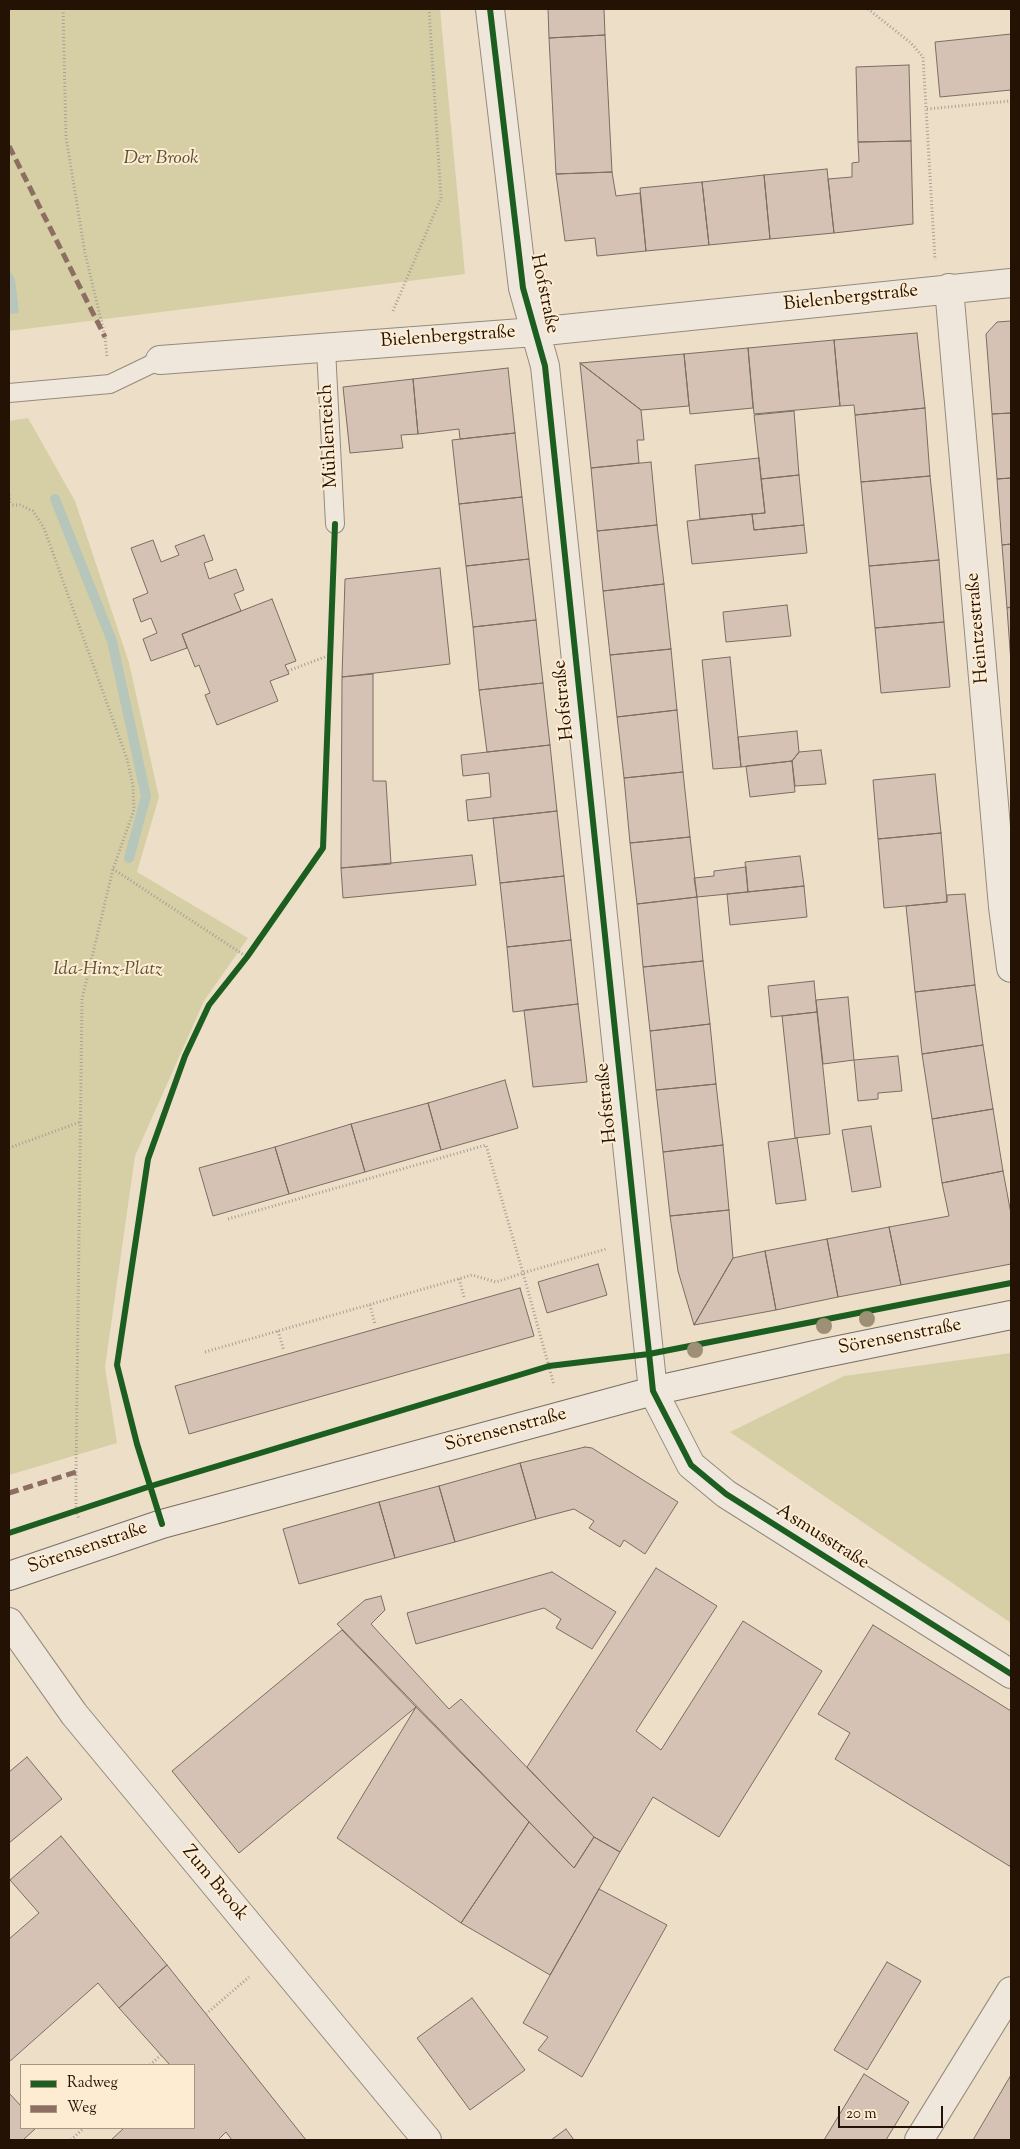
<!DOCTYPE html>
<html>
<head>
<meta charset="utf-8">
<style>
	body { margin:0 }
	#map { position:relative; width:1020px; height:2149px; overflow:hidden; background:#eddec7; font-family:"Sorts Mill Goudy",serif }
	canvas { display:block }
	.frame { position:absolute; inset:0; border:10px solid #241204; pointer-events:none }
	.legend { position:absolute; left:20px; top:2064px; width:175px; height:65px; box-sizing:border-box; background:#fdecd1; border:1px solid #a6957f; margin:0; padding:6px 9px; list-style:none; font-size:15px; color:#241204 }
	.legend li { display:flex; align-items:center; gap:10px; height:25px }
	.legend b { width:25px; border:1px solid #a6957f }
	.scale { position:absolute; left:838px; top:2106px; width:105px; height:22px; box-sizing:border-box; border:2px solid #241204; border-top:0; padding-left:6px; font-size:15px; line-height:18px; white-space:nowrap; color:#241204; -webkit-text-stroke:4px #fdecd1; paint-order:stroke }
</style>
</head>
<body>
<div id="map">
<canvas width="1020" height="2149"></canvas>
<div class="frame"></div>
<ul class="legend">
<li><b style="height:6px;background:#1b5e20"></b>Radweg</li>
<li><b style="height:6px;background:#8d6e63"></b>Weg</li>
</ul>
<div class="scale">20 m</div>
</div>
<script>
const ctx = document.querySelector('canvas').getContext('2d');
ctx.lineJoin = 'round';
function fillPath(path, color) {
  ctx.fillStyle = color;
  ctx.fill(path, 'evenodd');
}
function poly(rows) {
  const path = new Path2D();
  for (const r of rows) {
    path.moveTo(r[0], r[1]);
    for (let i = 2; i < r.length; i += 2) path.lineTo(r[i], r[i + 1]);
  }
  return path;
}
function strokePath(path, color, width, dash) {
  ctx.strokeStyle = color;
  ctx.lineWidth = width;
  ctx.lineCap = dash ? 'butt' : 'round';
  ctx.setLineDash(dash || []);
  ctx.stroke(path);
}
function label(font, color, halo, rows, align = 'center') {
  ctx.font = font + ' "Sorts Mill Goudy",serif';
  ctx.lineWidth = 4;
  ctx.setLineDash([]);
  ctx.textBaseline = 'middle';
  ctx.strokeStyle = halo;
  ctx.fillStyle = color;
  for (const [text, x, y, turn = 0] of rows) {
    ctx.save();
    ctx.translate(x, y);
    ctx.rotate((+turn || 0) * Math.PI / 180);
    ctx.textAlign = isNaN(turn) ? turn : align;
    if (halo) ctx.strokeText(text, 0, 0);
    ctx.fillText(text, 0, 0);
    ctx.restore();
  }
}
fillPath(poly([
	[9,9,440,9,465,274,9,331],
	[28,418,75,501,129,663,159,797,137,872,248,938,204,1001,135,1156,105,1367,117,1443,9,1475,9,421],
	[1011,1353,1011,1623,730,1432,844,1376]
]), '#d6cfa6');
fillPath(poly([
	[9,270,15,279,19,313,9,314]
]), '#b7c6ba');
strokePath(poly([
	[55,499,112,641,146,796,129,858]
]), '#b7c6ba', 10);
const building = poly([
	[548,9,604,9,605,35,549,38,548,9],
	[1011,34,1011,90,940,97,935,42,1011,34],
	[605,35,612,172,556,174,549,38,605,35],
	[909,65,911,141,858,142,856,67,909,65],
	[911,141,913,224,834,233,828,179,852,177,852,163,859,162,858,142,911,141],
	[827,169,834,233,770,239,764,175,827,169],
	[612,172,616,196,640,193,646,251,597,256,595,238,565,241,556,174,612,172],
	[764,175,770,239,709,245,702,182,764,175],
	[702,182,709,245,646,251,640,188,702,182],
	[1011,321,1011,413,992,414,986,334,997,322,1011,321],
	[917,333,925,408,855,415,854,405,840,406,834,340,917,333],
	[834,340,840,406,754,414,748,348,834,340],
	[748,348,753,408,690,414,684,354,748,348],
	[684,354,689,406,641,410,580,363,684,354],
	[580,363,641,410,644,440,637,440,639,463,591,468,580,363],
	[508,368,515,433,460,439,459,429,418,434,413,379,508,368],
	[413,379,418,434,401,435,403,448,350,453,343,387,413,379],
	[925,408,930,476,861,482,855,415,925,408],
	[794,411,799,475,761,479,754,415,794,411],
	[1011,413,1011,478,997,479,992,414,1011,413],
	[515,433,522,497,459,504,452,440,515,433],
	[759,458,765,513,700,519,695,465,759,458],
	[651,462,657,525,597,531,591,468,651,462],
	[799,475,804,525,754,530,752,514,765,513,761,479,799,475],
	[930,476,939,560,869,566,861,482,930,476],
	[1011,478,1011,544,1002,545,997,479,1011,478],
	[522,497,529,559,466,566,459,504,522,497],
	[752,514,754,530,804,525,807,553,692,564,687,521,752,514],
	[657,525,664,584,603,591,597,531,657,525],
	[204,535,213,560,204,563,209,579,236,569,244,590,234,594,241,611,182,634,187,648,151,661,143,639,157,633,151,618,141,622,133,599,148,593,131,548,153,540,161,562,179,555,175,546,204,535],
	[1011,544,1011,607,1007,608,1002,545,1011,544],
	[529,559,536,620,473,627,466,566,529,559],
	[939,560,944,622,875,628,869,566,939,560],
	[440,568,450,664,342,677,345,579,440,568],
	[664,584,671,649,610,655,603,591,664,584],
	[272,599,296,661,285,665,289,674,270,681,278,701,217,725,205,695,210,693,199,665,195,667,182,634,272,599],
	[787,605,791,636,726,642,723,612,787,605],
	[1011,607,1011,663,1007,608,1011,607],
	[536,620,543,683,479,690,473,627,536,620],
	[944,622,950,687,881,693,875,628,944,622],
	[671,649,677,710,617,717,610,655,671,649],
	[730,657,741,767,713,769,702,660,730,657],
	[373,674,373,781,386,781,391,864,341,868,342,677,373,674],
	[543,683,550,745,487,752,479,690,543,683],
	[677,710,683,772,624,778,617,717,677,710],
	[797,731,799,752,792,761,741,767,738,737,797,731],
	[550,745,557,811,468,821,466,800,491,797,489,773,463,776,461,755,550,745],
	[821,750,826,784,795,786,792,761,799,752,821,750],
	[792,761,795,792,750,797,746,766,792,761],
	[683,772,690,837,630,843,624,778,683,772],
	[935,774,941,833,878,839,873,780,935,774],
	[557,811,564,876,500,883,493,818,557,811],
	[941,833,947,902,884,908,878,839,941,833],
	[690,837,697,897,637,904,630,843,690,837],
	[472,855,476,885,343,898,341,868,472,855],
	[800,856,804,886,748,892,745,862,800,856],
	[746,867,748,892,697,897,694,878,714,876,714,871,746,867],
	[564,876,571,940,507,947,500,883,564,876],
	[804,886,807,917,730,925,727,894,804,886],
	[965,894,975,985,915,992,906,906,947,902,947,895,965,894],
	[697,897,703,961,643,967,637,904,697,897],
	[571,940,578,1004,513,1012,507,947,571,940],
	[703,961,710,1024,650,1031,643,967,703,961],
	[814,981,817,1012,771,1017,768,986,814,981],
	[975,985,983,1045,922,1054,915,992,975,985],
	[848,997,854,1060,823,1064,816,1000,848,997],
	[578,1004,587,1082,533,1087,524,1010,578,1004],
	[817,1012,830,1134,795,1138,782,1016,817,1012],
	[710,1024,716,1084,656,1090,650,1031,710,1024],
	[983,1045,993,1109,932,1119,922,1054,983,1045],
	[898,1056,902,1091,878,1093,878,1099,858,1101,854,1060,898,1056],
	[505,1080,518,1128,441,1150,428,1103,505,1080],
	[716,1084,723,1145,663,1152,656,1090,716,1084],
	[428,1103,441,1150,365,1172,351,1124,428,1103],
	[993,1109,1003,1171,942,1183,932,1119,993,1109],
	[351,1124,365,1172,289,1194,275,1147,351,1124],
	[871,1126,881,1187,852,1192,842,1130,871,1126],
	[797,1138,806,1200,776,1204,768,1142,797,1138],
	[723,1145,729,1210,670,1216,663,1152,723,1145],
	[275,1147,289,1194,213,1216,199,1168,275,1147],
	[1003,1171,1011,1214,1011,1264,901,1285,889,1227,949,1216,942,1183,1003,1171],
	[729,1210,733,1258,694,1325,678,1271,670,1216,729,1210],
	[889,1227,901,1285,838,1297,827,1239,889,1227],
	[827,1239,838,1297,776,1310,765,1251,827,1239],
	[765,1251,776,1310,694,1325,733,1258,765,1251],
	[598,1264,607,1295,547,1313,538,1282,598,1264],
	[520,1288,534,1336,189,1434,175,1386,520,1288],
	[585,1447,592,1448,678,1502,645,1554,624,1540,620,1547,589,1528,594,1521,574,1509,536,1519,520,1463,585,1447],
	[520,1463,536,1519,455,1542,439,1486,520,1463],
	[439,1486,455,1542,395,1558,379,1502,439,1486],
	[379,1502,395,1558,299,1584,283,1529,379,1502],
	[656,1568,717,1606,636,1731,661,1750,743,1621,822,1671,719,1837,653,1797,620,1852,594,1837,527,1767,656,1568],
	[552,1572,616,1612,592,1649,556,1628,561,1619,544,1608,416,1644,407,1613,552,1572],
	[381,1596,385,1610,371,1624,449,1709,461,1699,594,1837,574,1868,337,1624,365,1600,381,1596],
	[873,1625,1011,1711,1011,1867,835,1759,850,1733,818,1714,873,1625],
	[342,1630,416,1707,239,1853,172,1771,342,1630],
	[416,1707,529,1822,461,1923,337,1838,416,1707],
	[27,1757,62,1799,9,1843,9,1772,27,1757],
	[529,1822,574,1868,594,1837,620,1852,550,1975,461,1923,529,1822],
	[61,1836,167,1965,119,2008,98,1983,9,2062,9,1939,39,1913,10,1880,61,1836],
	[599,1889,667,1925,582,2077,538,2050,548,2037,523,2023,599,1889],
	[887,1962,921,1981,867,2070,834,2050,887,1962],
	[167,1965,206,2014,306,2140,232,2140,226,2132,218,2140,111,2140,124,2128,194,2128,194,2065,170,2065,119,2008,167,1965],
	[472,1998,525,2070,470,2110,417,2038,472,1998],
	[864,2074,909,2102,886,2140,824,2140,864,2074],
	[1011,2075,1011,2140,973,2140,1011,2075],
	[9,2093,21,2106,21,2128,36,2128,23,2140,9,2140,9,2093],
	[566,2129,574,2140,551,2140,566,2129]
]);
fillPath(building, '#d5c2b4');
strokePath(building, '#796e61', 1);
const service = poly([
	[326,349,335,524],
	[9,393,110,384,160,360]
]);
const minor = poly([
	[490,9,523,288,545,366,653,1391,691,1465,726,1494,1011,1674],
	[949,288,1003,907,1011,968],
	[160,360,535,332,1011,283],
	[9,1622,74,1714,427,2140],
	[919,2140,1011,1991]
]);
const secondary = poly([
	[9,1576,162,1524,653,1391,815,1355,1011,1315]
]);
strokePath(service, '#958a7c', 20);
strokePath(minor, '#958a7c', 30);
strokePath(secondary, '#796e61', 30);
strokePath(poly([
	[63,9,66,137,85,253,105,337,107,357],
	[868,9,911,43,923,57,935,260],
	[927,109,1011,101],
	[393,311,441,198,429,9],
	[9,495,10,505],
	[9,505,20,505,33,511,44,528,127,759,133,786,134,810,113,869,82,999,76,1472,76,1511,79,1519],
	[288,671,330,655],
	[113,869,247,957],
	[9,1148,80,1122],
	[228,1219,486,1145,523,1273,606,1249],
	[459,1279,464,1297],
	[370,1305,375,1324],
	[278,1331,284,1351],
	[205,1352,472,1275,496,1282,523,1273,554,1385],
	[206,2014,249,1977],
	[150,2065,161,2055],
	[71,2140,84,2128]
]), '#a69e95', 3, [1, 2.5]);
strokePath(service, '#efe7db', 18);
strokePath(minor, '#efe7db', 28);
strokePath(secondary, '#efe7db', 28);
strokePath(poly([
	[9,146,105,337],
	[9,1493,76,1472]
]), '#8d6e63', 5, [10, 5]);
strokePath(poly([
	[490,9,523,288,545,366,653,1391,691,1465,726,1494,1011,1674],
	[162,1524,137,1444,117,1365,148,1159,185,1056,209,1005,247,957,323,848,335,524],
	[9,1533,151,1486,549,1366,649,1354,1011,1283]
]), '#1b5e20', 6);
ctx.fillStyle = '#9d9076';
for (const [x, y] of [
	[867,1319],
	[824,1326],
	[695,1350]
]) {
  ctx.beginPath();
  ctx.arc(x, y, 8, 0, 2 * Math.PI);
  ctx.fill();
}
label('italic 19px', '#5c5033', '#fdecd1', [
	["Der Brook",161,160],
	["Ida-Hinz-Platz",108,971]
]);
label('19px', '#241204', '#fdecd1', [
	["Hofstraße",543,294,78],
	["Bielenbergstraße",851,299,-6],
	["Bielenbergstraße",448,338,-4],
	["Mühlenteich",330,436,-93],
	["Heintzestraße",979,628,-95],
	["Hofstraße",565,700,-96],
	["Hofstraße",608,1103,-96],
	["Sörensenstraße",900,1338,-11],
	["Sörensenstraße",506,1431,-15],
	["Asmusstraße",822,1538,32],
	["Sörensenstraße",88,1549,-19],
	["Zum Brook",214,1884,50]
]);
</script>
</body>
</html>
